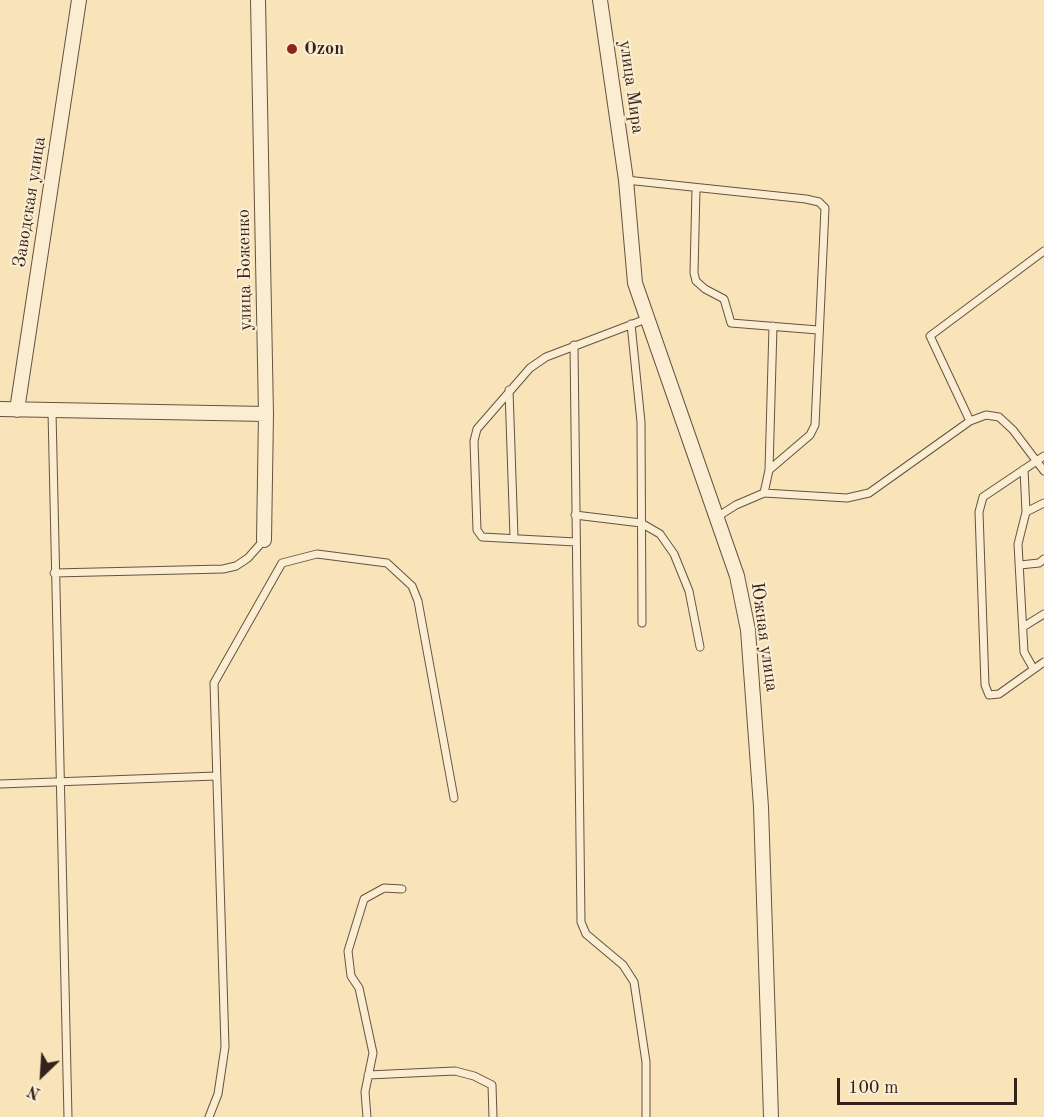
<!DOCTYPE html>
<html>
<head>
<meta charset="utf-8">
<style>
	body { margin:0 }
	#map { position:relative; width:1044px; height:1117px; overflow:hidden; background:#f8e4b8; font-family:"Old Standard TT",serif }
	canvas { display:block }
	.north { position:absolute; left:12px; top:1045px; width:60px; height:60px; -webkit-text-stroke:4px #faedd1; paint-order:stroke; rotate:205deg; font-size:16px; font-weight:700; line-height:24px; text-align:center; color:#35231b }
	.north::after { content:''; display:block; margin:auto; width:21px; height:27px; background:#35231b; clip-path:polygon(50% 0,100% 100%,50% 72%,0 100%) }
	.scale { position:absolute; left:837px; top:1078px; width:180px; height:27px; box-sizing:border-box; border:3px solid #35231b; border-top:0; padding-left:8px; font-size:18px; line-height:21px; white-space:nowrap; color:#35231b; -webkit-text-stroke:4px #faedd1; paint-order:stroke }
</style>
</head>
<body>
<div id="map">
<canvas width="1044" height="1117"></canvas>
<div class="north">N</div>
<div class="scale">100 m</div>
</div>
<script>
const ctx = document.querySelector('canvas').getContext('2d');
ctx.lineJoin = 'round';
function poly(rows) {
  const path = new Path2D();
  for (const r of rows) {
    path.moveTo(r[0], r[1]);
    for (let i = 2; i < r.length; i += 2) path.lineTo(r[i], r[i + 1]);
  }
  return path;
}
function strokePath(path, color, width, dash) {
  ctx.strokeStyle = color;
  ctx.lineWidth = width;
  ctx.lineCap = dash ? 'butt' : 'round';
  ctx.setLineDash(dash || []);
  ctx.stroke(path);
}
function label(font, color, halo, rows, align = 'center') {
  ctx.font = font + ' "Old Standard TT",serif';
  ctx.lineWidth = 4.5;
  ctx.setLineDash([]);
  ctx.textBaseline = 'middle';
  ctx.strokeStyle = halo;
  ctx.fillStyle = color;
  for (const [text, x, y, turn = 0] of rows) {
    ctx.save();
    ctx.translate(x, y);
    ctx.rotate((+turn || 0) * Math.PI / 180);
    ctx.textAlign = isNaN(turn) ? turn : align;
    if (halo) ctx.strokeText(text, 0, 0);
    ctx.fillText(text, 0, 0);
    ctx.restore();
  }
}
const service = poly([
	[626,180,806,199,819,202,825,208,815,425,810,435,769,470],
	[696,189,694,273,696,281,705,289,724,299,731,323,818,330],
	[631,324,641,422,642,623],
	[574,345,581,922,586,934,623,965,634,982,646,1062,646,1117],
	[509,390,514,537],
	[52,412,68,1117],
	[970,421,930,336,1044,251],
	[1044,456,983,497,979,512,985,685,989,695,999,694,1044,662],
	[1024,469,1026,512],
	[764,493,769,470,773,326],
	[575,515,641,523,660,534,674,554,689,591,700,647],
	[717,517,736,505,764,493,847,498,869,493,970,421,986,415,999,417,1013,430,1044,471],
	[576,542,482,537,477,530,474,441,477,429,530,368,546,357,646,319],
	[1020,565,1039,563,1044,559],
	[54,573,223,569,236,566,248,558,264,540],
	[1023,627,1044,614],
	[1033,668,1024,652,1018,544,1026,512,1044,503],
	[0,784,216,776],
	[368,1075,455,1071,474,1076,492,1085,493,1117],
	[209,1117,218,1094,225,1047,214,683,282,563,317,554,387,563,412,586,418,601,454,798],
	[367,1117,365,1092,373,1053,359,988,351,976,348,951,364,899,384,888,402,889]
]);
const minor = poly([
	[258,0,266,414,264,540],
	[600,0,626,180,635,283,737,576,748,630,761,807,771,1117],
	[0,409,266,414],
	[17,410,79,0]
]);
strokePath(service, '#665342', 9);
strokePath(minor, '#665342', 16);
strokePath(service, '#faedd1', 7);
strokePath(minor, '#faedd1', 14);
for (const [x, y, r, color] of [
	[292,49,6,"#8f2418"]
]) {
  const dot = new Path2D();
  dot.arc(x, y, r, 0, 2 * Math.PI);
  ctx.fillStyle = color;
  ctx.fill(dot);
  strokePath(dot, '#faedd1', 2);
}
label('bold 18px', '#35231b', '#faedd1', [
	["Ozon",304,49]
], 'left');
label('18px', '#35231b', '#faedd1', [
	["улица Мира",631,87,82],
	["Заводская улица",30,202,-81],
	["улица Боженко",245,270,-91],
	["Южная улица",764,637,82]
]);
</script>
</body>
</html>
